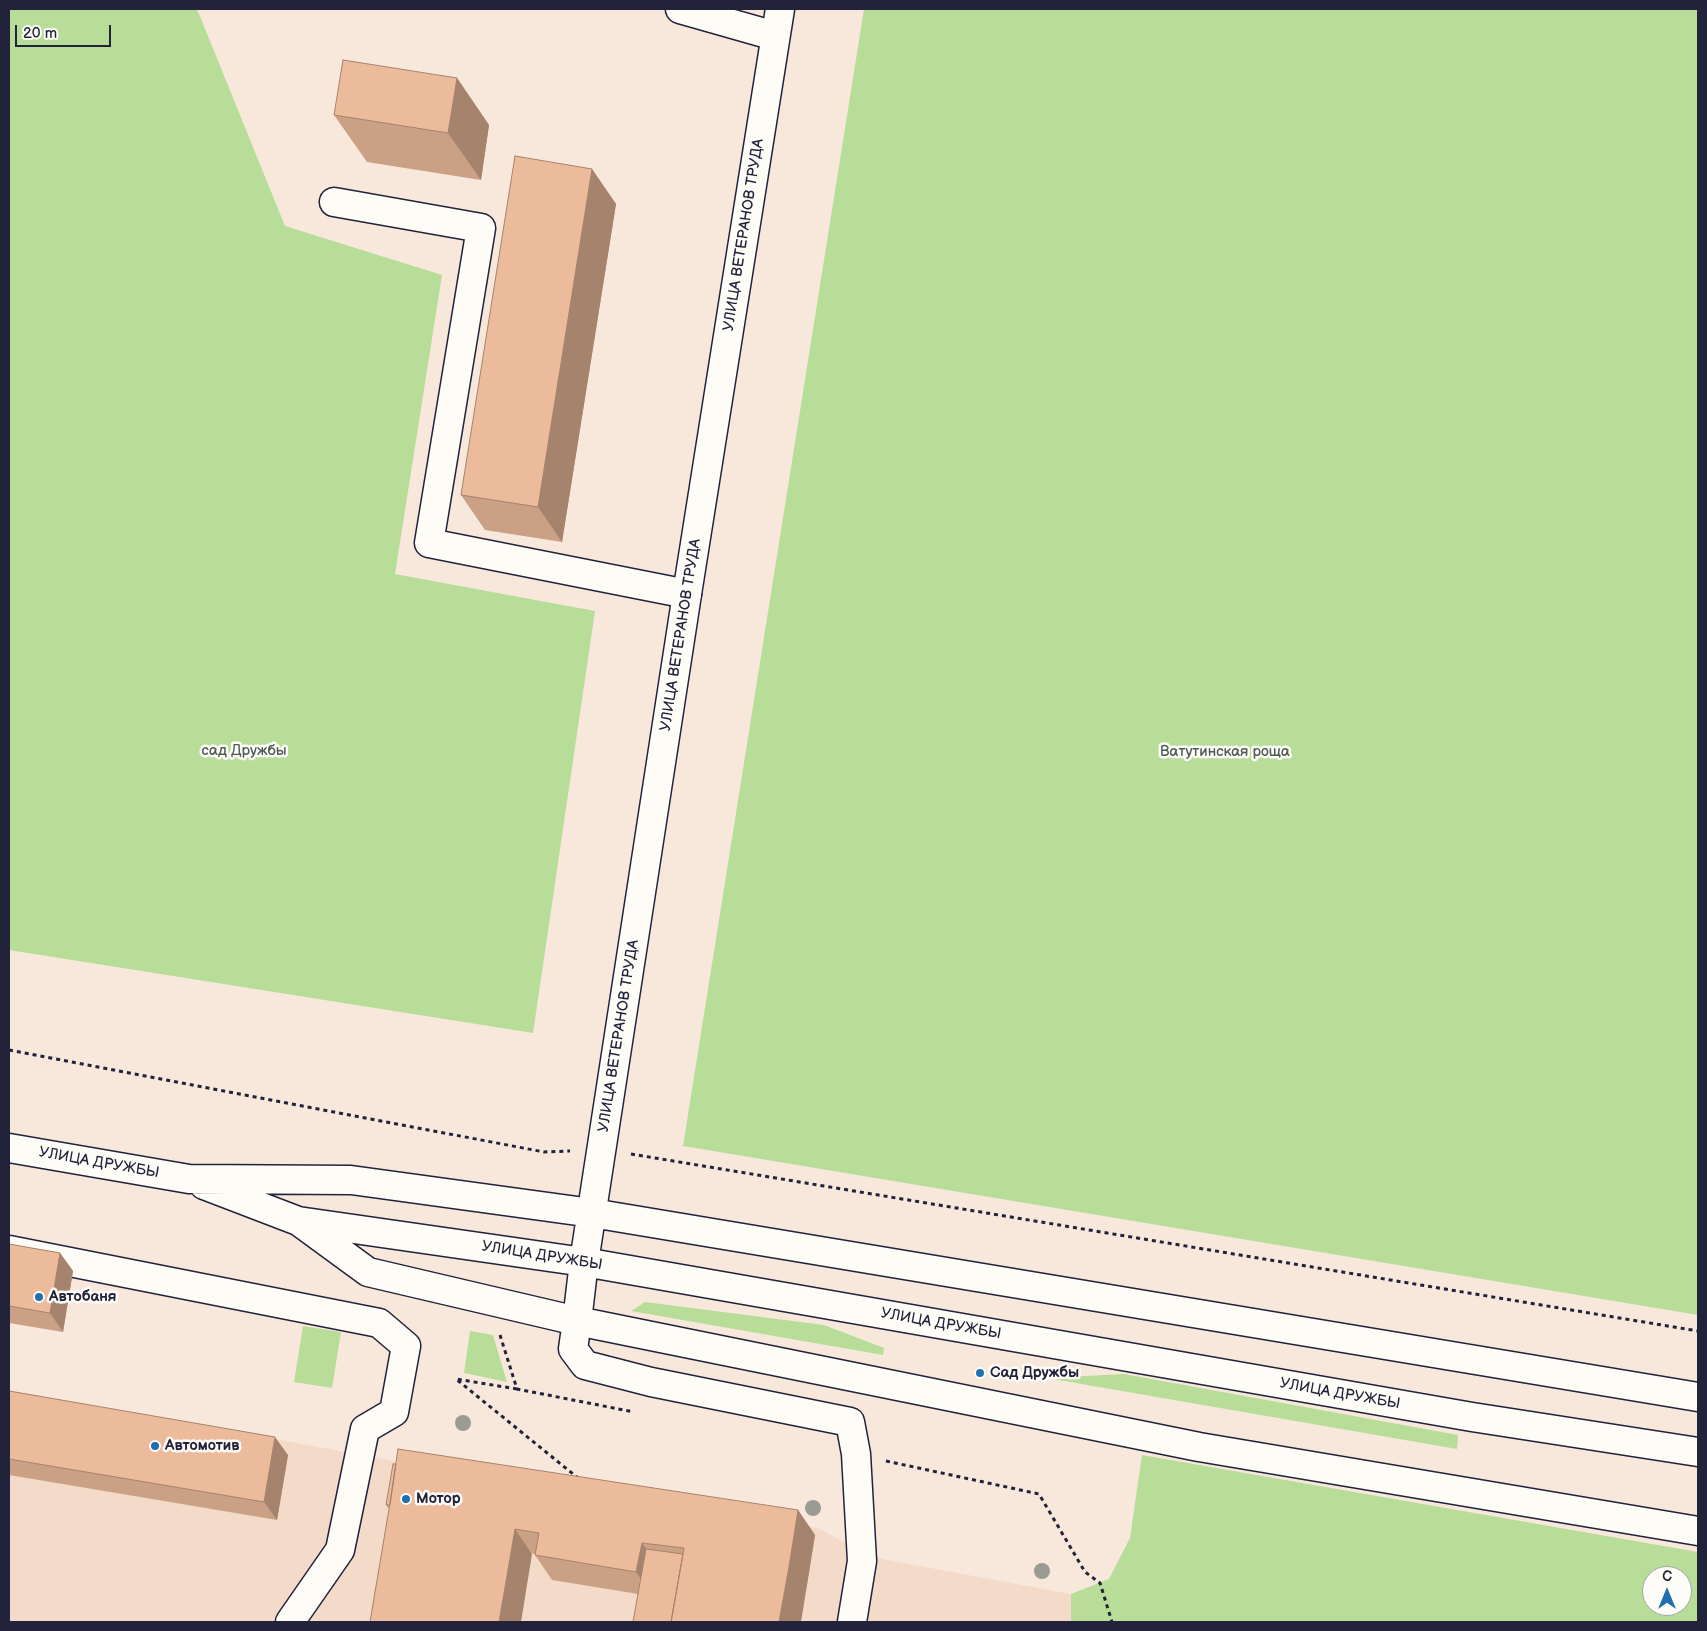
<!DOCTYPE html>
<html>
<head>
<meta charset="utf-8">
<style>
	body { margin:0 }
	#map { position:relative; width:1707px; height:1631px; overflow:hidden; background:#f8e8dc; font-family:"Balsamiq Sans",sans-serif }
	canvas { display:block }
	.frame { position:absolute; inset:0; border:10px solid #22223b; pointer-events:none }
	.north { position:absolute; left:1642px; top:1566px; width:50px; height:50px; box-sizing:border-box; background:#fdfcf7; border:1px solid #a5a5ac; border-radius:50%; rotate:0deg; font-size:14px; font-weight:700; line-height:20px; text-align:center; color:#22223b }
	.north::after { content:''; display:block; margin:auto; width:18px; height:22px; background:#1f6fb2; clip-path:polygon(50% 0,100% 100%,50% 72%,0 100%) }
	.scale { position:absolute; left:15px; top:25px; width:96px; height:22px; box-sizing:border-box; border:2px solid #22223b; border-top:0; padding-left:6px; font-size:15px; line-height:18px; white-space:nowrap; color:#22223b; -webkit-text-stroke:4px #fdfcf7; paint-order:stroke }
</style>
</head>
<body>
<div id="map">
<canvas width="1707" height="1631"></canvas>
<div class="frame"></div>
<div class="north">С</div>
<div class="scale">20 m</div>
</div>
<script>
const ctx = document.querySelector('canvas').getContext('2d');
ctx.lineJoin = 'round';
function fillPath(path, color) {
  ctx.fillStyle = color;
  ctx.fill(path, 'evenodd');
}
function poly(rows) {
  const path = new Path2D();
  for (const r of rows) {
    path.moveTo(r[0], r[1]);
    for (let i = 2; i < r.length; i += 2) path.lineTo(r[i], r[i + 1]);
  }
  return path;
}
function strokePath(path, color, width, dash) {
  ctx.strokeStyle = color;
  ctx.lineWidth = width;
  ctx.lineCap = dash ? 'butt' : 'round';
  ctx.setLineDash(dash || []);
  ctx.stroke(path);
}
function label(font, color, halo, rows, align = 'center') {
  ctx.font = font + ' "Balsamiq Sans",sans-serif';
  ctx.lineWidth = 5;
  ctx.setLineDash([]);
  ctx.textBaseline = 'middle';
  ctx.strokeStyle = halo;
  ctx.fillStyle = color;
  for (const [text, x, y, turn = 0] of rows) {
    ctx.save();
    ctx.translate(x, y);
    ctx.rotate((+turn || 0) * Math.PI / 180);
    ctx.textAlign = isNaN(turn) ? turn : align;
    if (halo) ctx.strokeText(text, 0, 0);
    ctx.fillText(text, 0, 0);
    ctx.restore();
  }
}
fillPath(poly([
	[9,1390,427,1467,818,1528,871,1557,1071,1594,1071,1622,9,1622]
]), '#f4dac9');
fillPath(poly([
	[9,9,197,9,285,226,442,275,395,574,595,611,533,1033,9,950],
	[864,9,1698,9,1698,1315,683,1146],
	[645,1302,824,1325,884,1348,883,1355,631,1311],
	[303,1326,341,1332,332,1388,294,1382],
	[470,1331,493,1335,507,1382,464,1373],
	[1124,1374,1458,1435,1457,1449,1047,1378],
	[1142,1455,1698,1552,1698,1622,1071,1622,1071,1594,1109,1579,1130,1538],
	[1652,1576,1682,1576,1682,1606,1652,1606]
]), '#b7dd98');
const minor = poly([
	[680,9,775,36],
	[334,202,481,228,429,543,687,594],
	[9,1250,379,1323,406,1346,394,1412,365,1429,340,1550,290,1622],
	[577,1321,573,1349,585,1365,651,1382,850,1422,856,1454,862,1561,852,1622]
]);
const major = poly([
	[9,1148,189,1179,351,1180,592,1213,1698,1397],
	[204,1185,298,1221,584,1262,1472,1417,1698,1452],
	[301,1223,368,1272,577,1321,1199,1447,1698,1531],
	[577,1321,584,1262,687,594,780,9]
]);
strokePath(minor, '#22223b', 31);
strokePath(major, '#22223b', 31);
strokePath(poly([
	[9,1050,544,1152,570,1151],
	[631,1154,1698,1331],
	[500,1335,517,1389,634,1412],
	[517,1389,456,1379,578,1478],
	[886,1461,1039,1494,1085,1572,1100,1583,1112,1622]
]), '#22223b', 3, [4, 4]);
strokePath(minor, '#fdfcf7', 28);
strokePath(major, '#fdfcf7', 28);
ctx.fillStyle = '#9b9a93';
for (const [x, y] of [
	[463,1423],
	[813,1508],
	[1042,1571]
]) {
  ctx.beginPath();
  ctx.arc(x, y, 8, 0, 2 * Math.PI);
  ctx.fill();
}
fillPath(poly([
	[457,78,489,125,481,180,367,162,334,115],
	[592,169,616,204,562,542,485,530,461,495],
	[9,1244,60,1253,73,1271,63,1332,9,1323],
	[9,1391,288,1455,277,1520,9,1475],
	[386,1505,798,1510,815,1535,806,1591,638,1594,552,1580,535,1555,535,1554,389,1509]
]), '#cba186');
fillPath(poly([
	[457,78,489,125,481,180,448,133],
	[592,169,616,204,562,542,538,507],
	[60,1253,73,1271,63,1332,50,1313],
	[275,1437,288,1455,277,1520,264,1502],
	[798,1510,815,1535,806,1591,801,1622,779,1622],
	[515,1529,532,1554,521,1622,499,1622],
	[642,1543,659,1568,654,1596,636,1572]
]), '#a5836d');
const building = poly([
	[343,60,457,78,448,133,334,115,343,60],
	[515,156,592,169,538,507,461,495,515,156],
	[9,1244,60,1253,50,1313,9,1306,9,1244],
	[9,1391,275,1437,264,1502,9,1459,9,1391],
	[398,1449,798,1510,789,1567,779,1622,671,1622,684,1548,642,1543,636,1572,535,1555,539,1533,515,1529,499,1622,370,1622,389,1509,398,1449],
	[393,1464,396,1464,390,1505,386,1505,393,1464],
	[646,1549,683,1554,671,1622,633,1622,646,1549]
]);
fillPath(building, '#ecbb9c');
strokePath(building, '#a5836d', 1);
for (const [x, y, r, color] of [
	[39,1297,5,"#1f6fb2"],
	[980,1373,5,"#1f6fb2"],
	[155,1446,5,"#1f6fb2"],
	[406,1499,5,"#1f6fb2"]
]) {
  const dot = new Path2D();
  dot.arc(x, y, r, 0, 2 * Math.PI);
  ctx.fillStyle = color;
  ctx.fill(dot);
  strokePath(dot, '#fdfcf7', 2);
}
label('15px', '#22223b', '#fdfcf7', [
	["УЛИЦА ВЕТЕРАНОВ ТРУДА",744,235,-81],
	["УЛИЦА ВЕТЕРАНОВ ТРУДА",681,635,-81],
	["УЛИЦА ВЕТЕРАНОВ ТРУДА",619,1036,-81],
	["УЛИЦА ДРУЖБЫ",99,1163,10],
	["УЛИЦА ДРУЖБЫ",542,1256,9],
	["УЛИЦА ДРУЖБЫ",941,1324,10],
	["УЛИЦА ДРУЖБЫ",1340,1394,10]
]);
label('15px', '#4f5a57', '#fdfcf7', [
	["сад Дружбы",244,751],
	["Ватутинская роща",1225,752]
]);
label('bold 15px', '#22223b', '#fdfcf7', [
	["Автобаня",49,1297],
	["Сад Дружбы",990,1373],
	["Автомотив",165,1446],
	["Мотор",416,1499]
], 'left');
</script>
</body>
</html>
